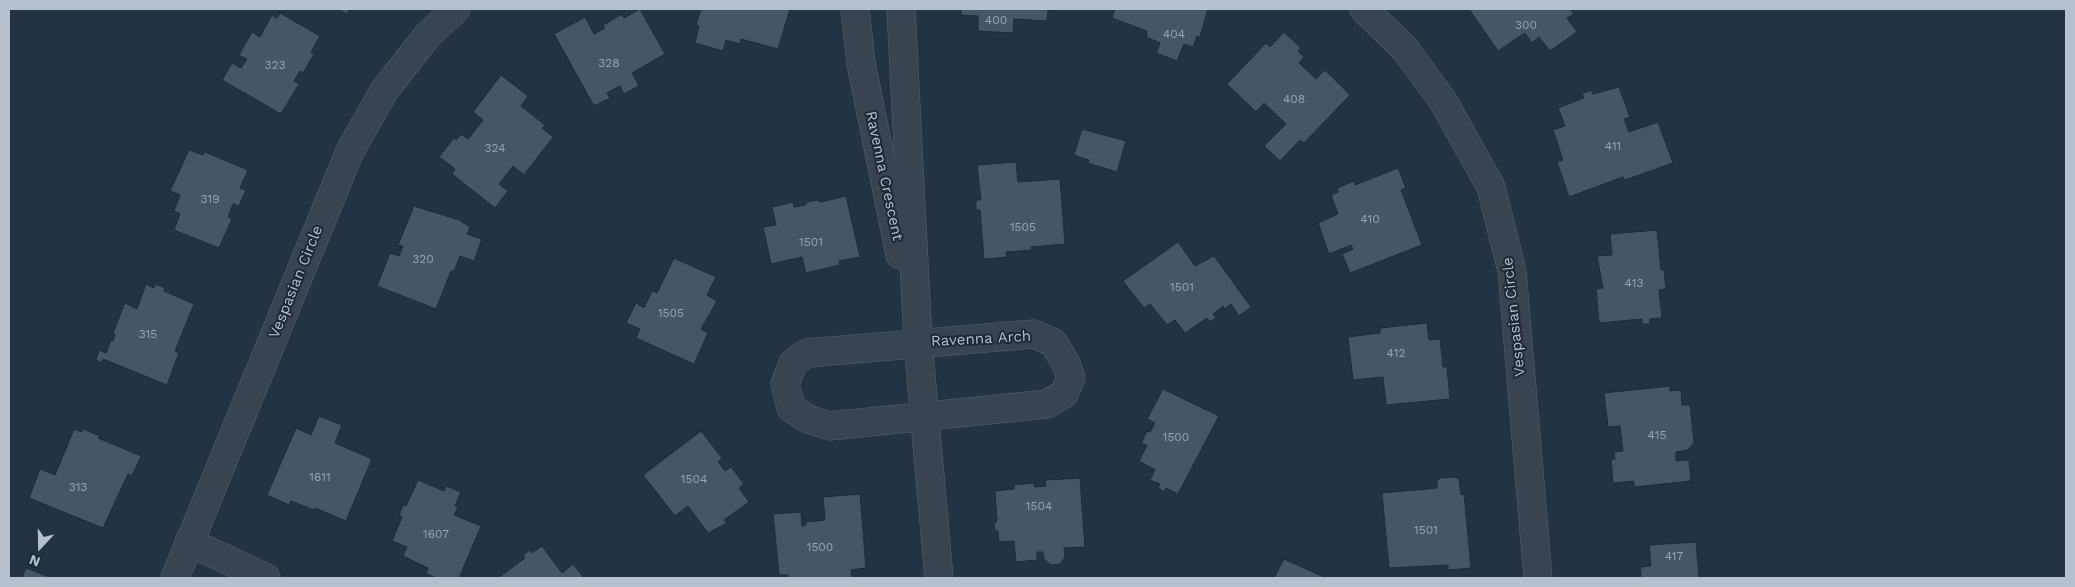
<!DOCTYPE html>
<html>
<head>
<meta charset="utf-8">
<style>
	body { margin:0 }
	#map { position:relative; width:2075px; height:587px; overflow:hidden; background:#243343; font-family:"Work Sans",sans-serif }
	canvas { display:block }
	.frame { position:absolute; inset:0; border:10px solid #b6bfcc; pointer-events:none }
	.north { position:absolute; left:15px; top:522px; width:50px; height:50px; -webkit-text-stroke:4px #1d2938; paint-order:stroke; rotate:201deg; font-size:14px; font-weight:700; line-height:20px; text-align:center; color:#b6bfcc }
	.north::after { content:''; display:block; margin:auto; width:18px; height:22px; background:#b6bfcc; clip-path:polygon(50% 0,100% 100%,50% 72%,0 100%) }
</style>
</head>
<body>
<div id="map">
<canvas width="2075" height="587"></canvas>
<div class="frame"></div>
<div class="north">N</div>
</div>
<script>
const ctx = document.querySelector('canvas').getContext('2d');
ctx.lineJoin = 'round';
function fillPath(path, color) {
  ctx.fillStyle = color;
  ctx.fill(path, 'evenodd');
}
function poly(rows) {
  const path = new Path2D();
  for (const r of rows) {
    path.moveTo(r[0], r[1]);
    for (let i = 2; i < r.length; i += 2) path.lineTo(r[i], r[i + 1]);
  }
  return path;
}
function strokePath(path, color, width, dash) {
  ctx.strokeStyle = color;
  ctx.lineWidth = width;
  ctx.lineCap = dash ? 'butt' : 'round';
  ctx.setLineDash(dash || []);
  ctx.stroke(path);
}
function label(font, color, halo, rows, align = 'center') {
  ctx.font = font + ' "Work Sans",sans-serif';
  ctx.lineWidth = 4;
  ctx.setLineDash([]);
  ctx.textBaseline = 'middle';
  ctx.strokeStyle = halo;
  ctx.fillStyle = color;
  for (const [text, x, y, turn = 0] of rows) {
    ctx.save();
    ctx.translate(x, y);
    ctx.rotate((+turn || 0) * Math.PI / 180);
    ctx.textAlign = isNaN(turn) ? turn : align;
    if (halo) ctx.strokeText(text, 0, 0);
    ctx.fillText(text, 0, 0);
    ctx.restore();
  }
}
const building = poly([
	[339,9,350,9,346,14,339,9],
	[640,9,665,54,632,73,639,86,624,94,620,86,607,93,610,98,594,106,554,34,585,17,594,34,605,28,603,25,622,14,624,18,640,9],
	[701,9,790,9,778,49,741,39,740,44,726,40,723,51,695,43,699,26,696,25,701,9],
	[961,9,1048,9,1047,21,1014,19,1013,33,978,31,978,16,961,15,961,9],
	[1115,9,1208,9,1200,37,1197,36,1193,47,1184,44,1177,61,1156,53,1160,43,1146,37,1147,31,1112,18,1115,9],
	[1469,9,1570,9,1574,14,1567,18,1577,32,1550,51,1539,37,1532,43,1525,33,1498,51,1469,9],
	[280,13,320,36,311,52,314,54,303,73,300,71,294,81,299,84,281,114,222,80,232,63,241,68,247,59,239,55,252,32,260,37,272,15,277,18,280,13],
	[1284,32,1301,48,1298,51,1304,57,1299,63,1316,79,1325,70,1350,95,1304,143,1300,140,1280,161,1264,146,1286,124,1264,103,1256,112,1227,84,1266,43,1270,47,1284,32],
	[501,75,528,96,521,106,545,125,542,128,553,137,524,175,513,166,499,184,508,191,495,208,452,174,455,169,439,157,454,138,456,140,461,134,468,139,483,120,473,112,501,75],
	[1619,87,1630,117,1624,119,1629,132,1658,122,1673,163,1625,180,1623,177,1569,197,1557,162,1563,160,1553,130,1565,126,1558,108,1584,98,1582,94,1591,90,1593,94,1619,87],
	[1082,129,1126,141,1117,172,1088,163,1089,160,1074,155,1082,129],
	[189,150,203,155,205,152,248,170,240,188,246,190,239,206,233,204,228,217,232,219,219,248,174,230,180,214,174,211,180,195,170,191,189,150],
	[1016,162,1018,182,1060,179,1065,244,1031,247,1032,250,1006,252,1007,257,984,259,980,210,976,210,976,200,981,200,977,165,1016,162],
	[1398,168,1406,188,1401,190,1422,245,1350,273,1342,254,1353,249,1351,245,1329,254,1318,223,1338,214,1331,195,1338,192,1337,188,1354,181,1355,185,1398,168],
	[846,196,860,257,839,261,840,265,806,273,802,257,771,264,763,227,776,225,772,207,793,202,794,207,805,205,807,202,817,200,821,202,846,196],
	[414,206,459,220,470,227,467,234,482,239,474,261,460,256,454,271,451,271,436,309,377,286,390,253,399,256,403,246,398,245,414,206],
	[1657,230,1661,270,1664,270,1666,289,1659,290,1662,318,1650,319,1650,324,1642,324,1642,319,1599,323,1596,289,1603,288,1597,256,1612,255,1610,234,1657,230],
	[1178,242,1195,266,1214,256,1251,307,1239,316,1231,304,1224,309,1223,306,1213,314,1216,318,1210,322,1207,318,1185,333,1175,320,1167,325,1150,304,1144,308,1123,281,1178,242],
	[674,258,716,277,707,295,717,301,701,329,708,333,694,364,636,338,640,329,626,323,636,303,644,308,652,291,657,293,674,258],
	[146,284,154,288,155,284,165,288,164,291,194,304,175,351,179,353,167,385,103,359,102,363,96,360,99,350,106,353,111,340,113,341,115,334,113,333,125,303,137,309,146,284],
	[1427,323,1429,340,1440,339,1443,367,1447,367,1450,399,1386,405,1383,377,1353,380,1348,337,1380,333,1380,328,1427,323],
	[1670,386,1670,391,1681,390,1682,405,1690,405,1694,443,1688,450,1676,452,1676,461,1689,460,1691,481,1634,487,1634,481,1613,483,1611,459,1615,459,1614,452,1623,451,1620,426,1608,427,1604,393,1670,386],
	[1163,389,1219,416,1178,494,1166,488,1164,492,1158,488,1160,484,1150,480,1155,470,1139,461,1147,445,1141,443,1147,431,1150,432,1155,423,1147,419,1163,389],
	[319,416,342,425,335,443,372,459,346,521,315,508,314,510,291,501,289,505,267,495,296,428,311,435,319,416],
	[74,429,82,432,83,429,100,436,98,438,141,456,132,476,128,474,103,528,29,498,40,469,55,475,74,429],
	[701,431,722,458,718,462,725,471,731,467,744,484,739,488,749,502,724,520,727,523,708,533,688,506,675,516,643,475,701,431],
	[1455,477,1459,479,1461,495,1464,494,1471,568,1448,570,1448,565,1389,568,1382,493,1437,488,1437,481,1440,478,1455,477],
	[1080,478,1085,547,1064,548,1065,557,1060,564,1051,565,1044,559,1043,552,1037,552,1037,560,1016,562,1014,541,999,542,998,531,995,531,994,522,997,522,995,491,1014,489,1014,485,1034,483,1035,487,1046,486,1045,480,1080,478],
	[418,480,444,491,446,486,461,492,455,506,458,507,454,515,481,526,459,578,437,578,426,574,428,568,403,556,407,547,392,541,402,517,399,516,403,505,406,506,418,480],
	[860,494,866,568,851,570,852,578,789,578,788,575,779,575,773,514,801,512,802,526,806,525,806,522,825,520,823,497,860,494],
	[1696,542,1699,578,1641,578,1640,567,1651,566,1649,545,1696,542],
	[542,546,562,573,573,564,584,578,498,578,525,558,523,555,530,550,532,553,542,546],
	[1284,559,1326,578,1274,578,1284,559],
	[26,568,52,578,22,578,26,568]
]);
fillPath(building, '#465567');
strokePath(building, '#1f2b3a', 1);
const minor = poly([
	[855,9,861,63,900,255],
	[901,9,918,342,939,578],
	[1364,9,1405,49,1443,101,1491,187,1512,271,1538,578],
	[1034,334,1054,343,1066,364,1071,378,1064,394,1047,404,830,426,808,419,791,408,785,384,793,363,807,353,1034,334],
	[189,542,266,578],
	[175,578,350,151,384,91,427,36,456,9]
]);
strokePath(minor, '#576270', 29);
strokePath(minor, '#394452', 28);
label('12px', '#9aa4b3', null, [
	["400",996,20],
	["300",1526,25],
	["404",1174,34],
	["328",609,63],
	["323",275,65],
	["408",1294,99],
	["411",1613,146],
	["324",495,148],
	["319",210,199],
	["410",1370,219],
	["1505",1023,227],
	["1501",811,242],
	["320",423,259],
	["413",1634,283],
	["1501",1182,287],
	["1505",671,313],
	["315",148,334],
	["412",1396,353],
	["415",1657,435],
	["1500",1176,437],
	["1611",320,477],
	["1504",694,479],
	["313",78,487],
	["1504",1039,506],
	["1501",1426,530],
	["1607",436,534],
	["1500",820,547],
	["417",1674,556]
]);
label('15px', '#b6bfcc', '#1d2938', [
	["Ravenna Crescent",884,176,78],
	["Vespasian Circle",296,282,-68],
	["Vespasian Circle",1514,317,-96],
	["Ravenna Arch",981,339,-3]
]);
</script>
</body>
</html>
